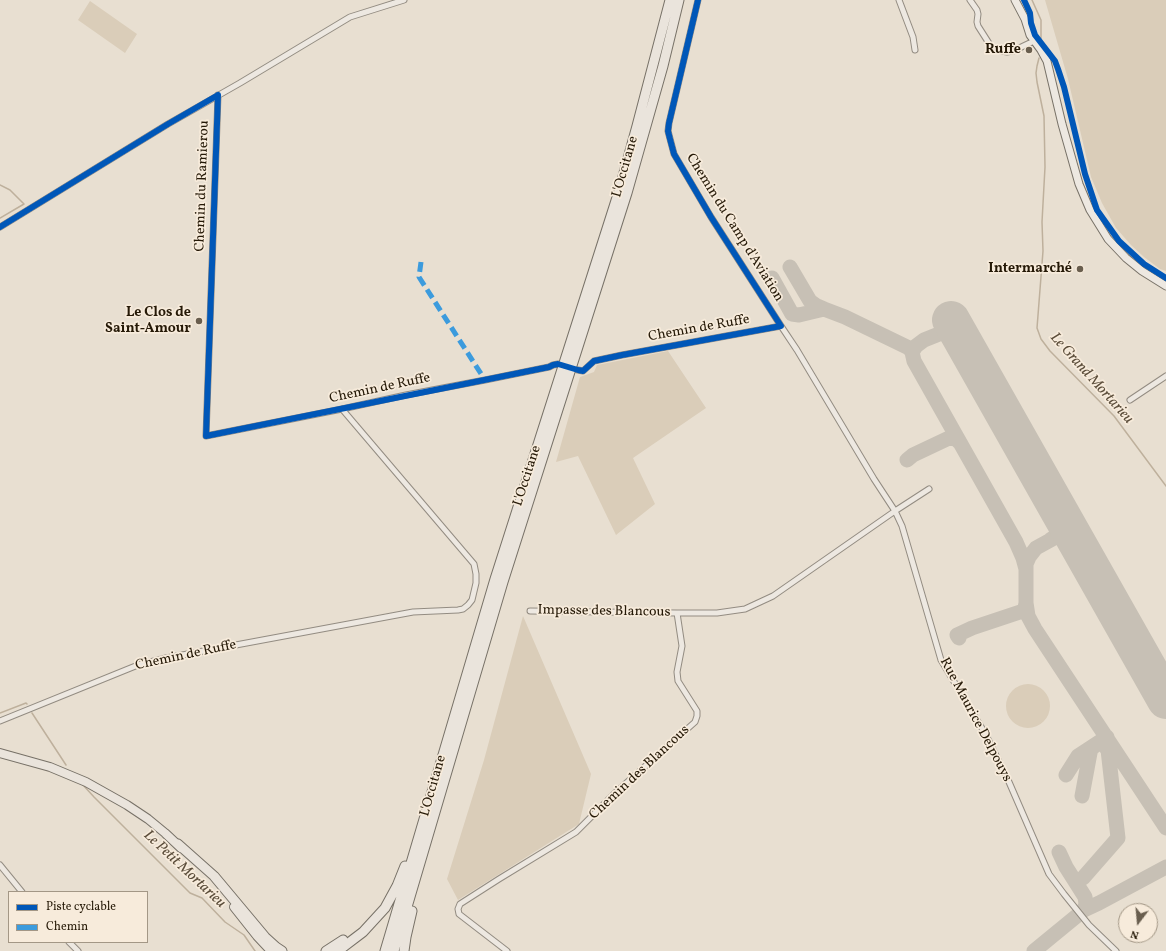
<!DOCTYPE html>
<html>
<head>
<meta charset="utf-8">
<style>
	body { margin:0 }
	#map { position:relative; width:1166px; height:951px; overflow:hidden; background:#e8dfd1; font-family:Vollkorn,serif }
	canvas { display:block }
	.legend { position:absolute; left:8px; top:891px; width:140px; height:52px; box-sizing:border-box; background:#f7ebdb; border:1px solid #a39786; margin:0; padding:5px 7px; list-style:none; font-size:12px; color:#251907 }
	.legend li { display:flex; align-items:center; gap:8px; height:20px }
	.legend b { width:20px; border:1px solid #a39786 }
	.north { position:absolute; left:1118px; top:903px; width:40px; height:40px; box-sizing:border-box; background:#f7ebdb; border:1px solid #a39786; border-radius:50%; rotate:196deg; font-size:11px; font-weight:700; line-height:16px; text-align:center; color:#251907 }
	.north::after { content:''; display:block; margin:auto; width:14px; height:18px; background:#695e4e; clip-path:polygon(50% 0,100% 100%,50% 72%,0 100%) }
</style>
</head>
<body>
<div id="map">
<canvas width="1166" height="951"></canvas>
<ul class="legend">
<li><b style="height:5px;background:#0057b8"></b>Piste cyclable</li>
<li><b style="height:5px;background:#3c9bdd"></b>Chemin</li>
</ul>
<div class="north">N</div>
</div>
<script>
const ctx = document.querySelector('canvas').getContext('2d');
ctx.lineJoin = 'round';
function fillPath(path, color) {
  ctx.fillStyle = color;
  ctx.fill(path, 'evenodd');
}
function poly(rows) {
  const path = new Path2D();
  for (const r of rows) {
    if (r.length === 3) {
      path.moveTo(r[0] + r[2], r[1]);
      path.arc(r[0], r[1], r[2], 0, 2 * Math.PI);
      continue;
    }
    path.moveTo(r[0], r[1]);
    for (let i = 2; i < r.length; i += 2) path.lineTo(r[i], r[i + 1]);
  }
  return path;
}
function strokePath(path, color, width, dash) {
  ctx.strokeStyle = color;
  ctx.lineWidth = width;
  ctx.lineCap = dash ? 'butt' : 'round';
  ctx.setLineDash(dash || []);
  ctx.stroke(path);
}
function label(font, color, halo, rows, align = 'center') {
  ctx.font = font + ' Vollkorn,serif';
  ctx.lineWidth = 3.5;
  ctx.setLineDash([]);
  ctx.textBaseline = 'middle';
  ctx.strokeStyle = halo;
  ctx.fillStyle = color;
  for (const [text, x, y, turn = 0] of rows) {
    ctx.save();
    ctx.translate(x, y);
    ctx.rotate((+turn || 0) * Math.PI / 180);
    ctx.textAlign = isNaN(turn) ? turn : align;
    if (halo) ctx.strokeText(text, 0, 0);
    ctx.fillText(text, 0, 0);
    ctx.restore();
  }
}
fillPath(poly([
	[1045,0,1166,0,1166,271,1160,269,1144,257,1131,245,1116,228,1102,203,1091,177,1068,79],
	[90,1,137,34,125,53,78,20],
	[668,351,706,408,633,458,655,504,616,535,578,456,556,462,580,377,594,372,597,365],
	[523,616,591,774,579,824,458,900,447,879,484,760],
	[1028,706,22]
]), '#dacdb9');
strokePath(poly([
	[1032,0,1041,20,1041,39],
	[1039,58,1037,66,1036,73,1037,82,1044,116,1045,167,1042,222,1043,251,1037,328,1041,339,1050,351,1114,416,1166,486],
	[0,185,10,190,24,204,0,218],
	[0,713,26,703,27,704],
	[32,713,66,765],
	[83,785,94,797,190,893,202,898,225,922,244,935,255,951]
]), '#beb09c', 1.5);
strokePath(poly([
	[790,267,810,301,817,306,824,309],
	[772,278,792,314,799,315,824,309,845,317,909,348,912,352],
	[972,358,960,340,955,336,948,333,939,334,924,340,916,346,912,352,914,361,1016,542,1023,558,1026,569],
	[907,460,913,455,949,438,956,439,961,444],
	[1050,540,1056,536,1060,529,1059,511],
	[1089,564,1076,543,1069,538,1062,537,1056,537,1036,548,1029,557,1026,564,1026,603,1028,616,1035,629,1166,828],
	[959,638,957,635,972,628,1023,611,1025,608,1026,603],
	[1066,775,1078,756,1107,737],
	[1082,796,1090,753,1091,749,1096,745],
	[1059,852,1066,867,1085,897,1086,904,1084,910],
	[1083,878,1118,838,1108,750,1104,745,1105,740],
	[1034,951,1084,910,1099,903,1166,867]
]), '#c7c0b5', 15);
strokePath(poly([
	[951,320,1166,700]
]), '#c7c0b5', 38);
const street = poly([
	[698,0,669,123,668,131,674,154,711,217,781,326,797,350,874,479,895,511,902,526,941,660,986,735,1009,782,1049,874,1064,894,1089,925,1116,951],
	[899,0,913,37,915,50],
	[970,0,977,10,978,14,977,22,978,26,992,48,996,50,1007,52,1013,51,1034,41],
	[218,95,206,436,342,409,406,395,485,380,549,367,553,365,558,364],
	[0,227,168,124,240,83,350,17,404,0],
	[578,370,583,371,594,361,622,355,781,326],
	[1130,400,1166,376],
	[530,611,677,613],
	[0,721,138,665,166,658,413,612,458,610,463,609,468,605,472,600,476,583,476,574,474,564,342,409],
	[0,865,22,892],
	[69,942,78,951],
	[507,951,459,914,458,909,460,904,499,879,576,832,616,792,695,722,697,716,697,711,678,681,677,672,682,646,677,613,717,613,745,609,773,596,895,511,929,489]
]);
const secondary = poly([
	[1015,0,1025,19,1030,35,1041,50,1047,61,1062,124,1079,184,1090,210,1108,239,1126,258,1142,271,1166,286]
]);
const primary = poly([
	[0,753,50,767,86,782,127,805,148,819,165,833,181,848],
	[234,907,257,936,271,951]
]);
const highway = poly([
	[178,844,214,876,265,937,276,947,282,951],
	[326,951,343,940],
	[338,951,363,932,385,908,397,886,405,866],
	[385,951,495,579,619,191,637,126,670,0],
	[394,951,503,582,627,193,663,66,679,0],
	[404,951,406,937,412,911]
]);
strokePath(street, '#938c82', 7);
strokePath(secondary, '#777167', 9);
strokePath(primary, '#777167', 10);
strokePath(highway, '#777167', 11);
strokePath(street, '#ede8e1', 5);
strokePath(secondary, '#ede8e1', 7);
strokePath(primary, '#eae4dc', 8);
strokePath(highway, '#eae4dc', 9);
strokePath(poly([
	[421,262,419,277,485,380]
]), '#3c9bdd', 5, [10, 5]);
strokePath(poly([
	[1024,0,1030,13,1031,23,1035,35,1055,61,1058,69,1064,87,1085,174,1097,210,1119,241,1144,264,1166,278],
	[218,95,206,436,549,367,553,365,558,364,578,370,583,371,594,361,622,355,781,326,711,217,674,154,670,139,668,131,669,123,698,0],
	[0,227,168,124,218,95]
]), '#0057b8', 6);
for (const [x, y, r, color] of [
	[1029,50,4,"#695e4e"],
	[1080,269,4,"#695e4e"],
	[199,321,4,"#695e4e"]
]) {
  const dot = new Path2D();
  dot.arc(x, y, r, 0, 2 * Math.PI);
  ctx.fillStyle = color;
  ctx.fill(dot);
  strokePath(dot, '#f7ebdb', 1.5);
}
label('bold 14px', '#251907', '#f7ebdb', [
	["Ruffe",1021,50],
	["Intermarché",1072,269],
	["Le Clos de",191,313],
	["Saint-Amour",191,329]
], 'right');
label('14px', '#251907', '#f7ebdb', [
	["L'Occitane",626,167,-74],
	["Chemin du Ramierou",203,186,-88],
	["Chemin du Camp d'Aviation",734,228,58],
	["Chemin de Ruffe",699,329,-10],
	["Chemin de Ruffe",380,389,-12],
	["L'Occitane",528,476,-72],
	["Impasse des Blancous",604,612,1],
	["Chemin de Ruffe",186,656,-12],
	["Rue Maurice Delpouys",975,720,62],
	["Chemin des Blancous",640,773,-43],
	["L'Occitane",434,786,-74]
]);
label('italic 15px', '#5b4d3a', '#f7ebdb', [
	["Le Grand Mortarieu",1091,379,48],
	["Le Petit Mortarieu",184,870,43]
]);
</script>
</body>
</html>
